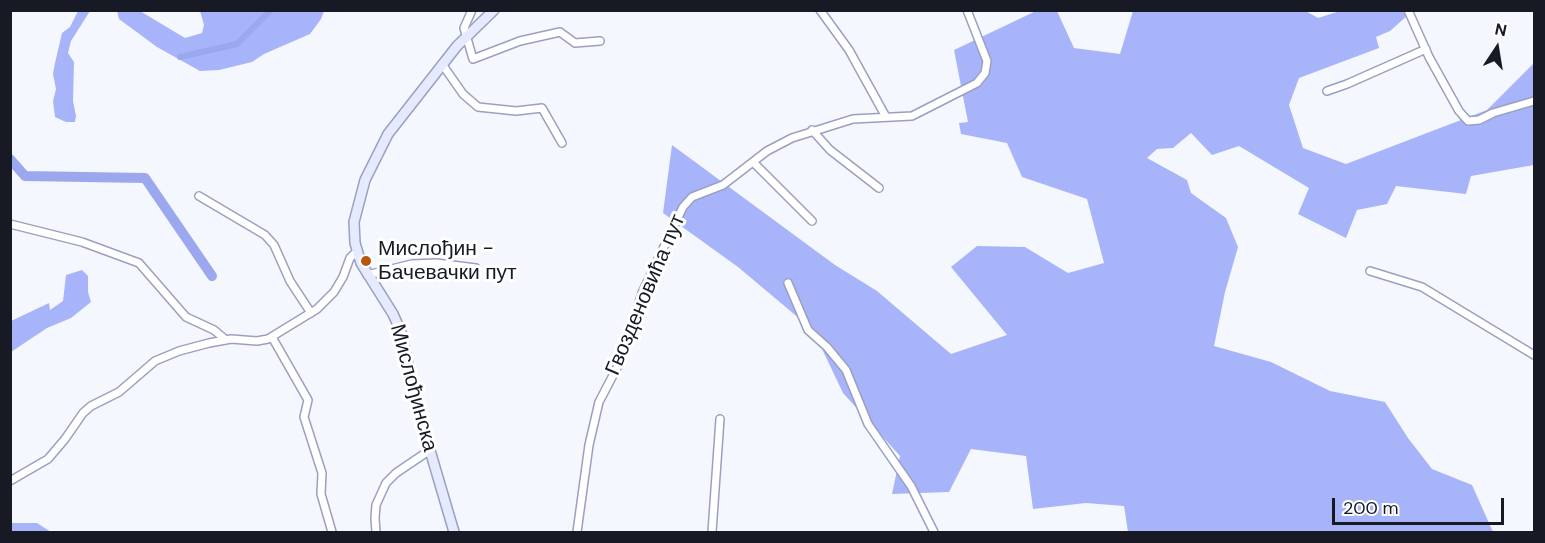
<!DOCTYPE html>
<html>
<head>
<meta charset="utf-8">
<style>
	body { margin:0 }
	#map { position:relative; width:1545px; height:543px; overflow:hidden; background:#f5f7fe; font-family:"DM Sans",sans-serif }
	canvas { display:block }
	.frame { position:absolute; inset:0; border:12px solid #171a25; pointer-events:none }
	.north { position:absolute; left:1467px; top:18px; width:60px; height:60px; -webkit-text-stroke:4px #fff; paint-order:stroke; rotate:12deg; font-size:16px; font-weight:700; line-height:24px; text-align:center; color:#171a25 }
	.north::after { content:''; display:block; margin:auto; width:21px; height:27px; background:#171a25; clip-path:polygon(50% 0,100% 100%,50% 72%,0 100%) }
	.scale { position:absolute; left:1332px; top:498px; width:172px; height:27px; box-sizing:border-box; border:3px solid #171a25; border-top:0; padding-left:8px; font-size:18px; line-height:21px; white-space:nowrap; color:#171a25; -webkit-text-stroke:4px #fff; paint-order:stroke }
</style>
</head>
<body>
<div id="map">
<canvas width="1545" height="543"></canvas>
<div class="frame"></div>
<div class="north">N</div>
<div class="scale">200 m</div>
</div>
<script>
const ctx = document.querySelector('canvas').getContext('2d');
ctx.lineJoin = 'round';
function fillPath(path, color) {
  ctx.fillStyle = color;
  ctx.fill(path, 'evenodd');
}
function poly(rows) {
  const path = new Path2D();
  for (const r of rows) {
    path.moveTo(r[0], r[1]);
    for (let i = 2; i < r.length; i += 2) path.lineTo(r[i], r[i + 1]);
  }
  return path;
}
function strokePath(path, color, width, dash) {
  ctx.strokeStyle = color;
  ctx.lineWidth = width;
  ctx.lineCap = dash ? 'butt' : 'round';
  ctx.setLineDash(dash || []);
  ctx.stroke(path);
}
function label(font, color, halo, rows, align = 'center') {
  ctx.font = font + ' "DM Sans",sans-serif';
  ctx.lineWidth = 6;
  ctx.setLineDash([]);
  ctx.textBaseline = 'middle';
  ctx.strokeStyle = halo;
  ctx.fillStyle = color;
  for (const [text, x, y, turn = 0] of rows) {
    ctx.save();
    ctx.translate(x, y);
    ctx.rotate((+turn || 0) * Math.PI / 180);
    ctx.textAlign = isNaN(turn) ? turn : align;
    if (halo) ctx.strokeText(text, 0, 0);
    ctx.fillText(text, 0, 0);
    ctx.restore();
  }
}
fillPath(poly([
	[1304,10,1318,18,1340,11,1403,11,1407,16,1390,31,1376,37,1379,48,1299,78,1289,105,1303,148,1346,164,1487,110,1534,63,1534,165,1471,176,1466,194,1396,186,1387,204,1357,210,1346,238,1298,214,1309,188,1239,146,1212,155,1191,133,1173,148,1157,149,1147,158,1187,180,1191,193,1226,218,1238,247,1225,292,1214,346,1271,362,1330,391,1385,402,1408,438,1432,469,1472,485,1493,532,1128,532,1124,506,1086,503,1033,509,1026,456,971,449,949,492,892,494,900,456,843,393,813,330,738,267,663,213,672,145,835,265,877,291,951,354,1007,335,951,267,977,246,1025,247,1068,273,1104,263,1087,199,1022,177,1007,143,961,134,959,123,968,122,954,50,1036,11,1057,11,1074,48,1120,54,1133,11],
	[78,11,90,11,71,41,68,53,74,62,73,101,76,116,75,122,66,122,55,117,53,101,56,89,53,74,55,63,62,33,70,27],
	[117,11,140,11,185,38,202,33,204,25,200,11,324,11,321,19,310,34,264,54,252,62,219,70,200,71,157,47,119,19],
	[82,270,88,276,88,292,91,302,71,318,47,328,11,352,11,321,49,303,50,310,63,301,66,275],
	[11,523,37,523,51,532,11,532]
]), '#a7b4fa');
strokePath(poly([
	[180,57,237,44,271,10]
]), '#9ca8ed', 6);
strokePath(poly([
	[10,159,25,176,145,178,212,276]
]), '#9ca8ed', 10);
const street = poly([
	[472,10,464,28,473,59,520,41,560,32,575,43,600,41],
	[820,10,849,50,886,117],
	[1408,10,1429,57,1459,111,1468,121,1479,120,1493,113,1534,101],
	[442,64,463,94,478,107,516,111,542,108,562,143],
	[1327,91,1347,84,1426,49],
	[812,130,830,150,879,188],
	[753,162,812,221],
	[199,196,265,235,274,245,290,281,311,313],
	[10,224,82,242,139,263,186,317,214,330,226,340],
	[1370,271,1422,287,1534,355],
	[367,275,412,264,436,263,476,268],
	[788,283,808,330,827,347,846,370,868,424,911,486,934,532],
	[272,337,308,400,304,417,322,473,321,494,332,532],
	[10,481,48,459,65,439,83,413,91,406,119,392,155,361,179,351,209,343,231,339,257,341,268,339,317,309,334,292,343,277,350,258,357,251],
	[376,532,375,518,376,505,386,483,396,473,430,450],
	[577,532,589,445,599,402,620,362,642,293,683,207,692,197,723,185,767,151,792,138,853,119,912,116,977,83,985,73,987,61,967,10],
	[712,532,720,419]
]);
const secondary = poly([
	[454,532,419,413,401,332,393,314,361,263,355,243,354,222,365,180,388,134,457,46,494,10]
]);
strokePath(street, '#99a0c0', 10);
strokePath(secondary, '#99a0c0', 12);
strokePath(street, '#fff', 7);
strokePath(secondary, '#e6eafe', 9);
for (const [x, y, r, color] of [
	[366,261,6,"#b6570c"]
]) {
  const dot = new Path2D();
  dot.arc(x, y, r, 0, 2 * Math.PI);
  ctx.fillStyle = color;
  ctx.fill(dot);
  strokePath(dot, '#fff', 2);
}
label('21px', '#171a25', '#fff', [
	["Мислођин -",378,249],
	["Бачевачки пут",378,273]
], 'left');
label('21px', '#171a25', '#fff', [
	["Гвозденовића пут",646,295,-67],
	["Мислођинска",413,388,75]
]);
</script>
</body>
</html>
